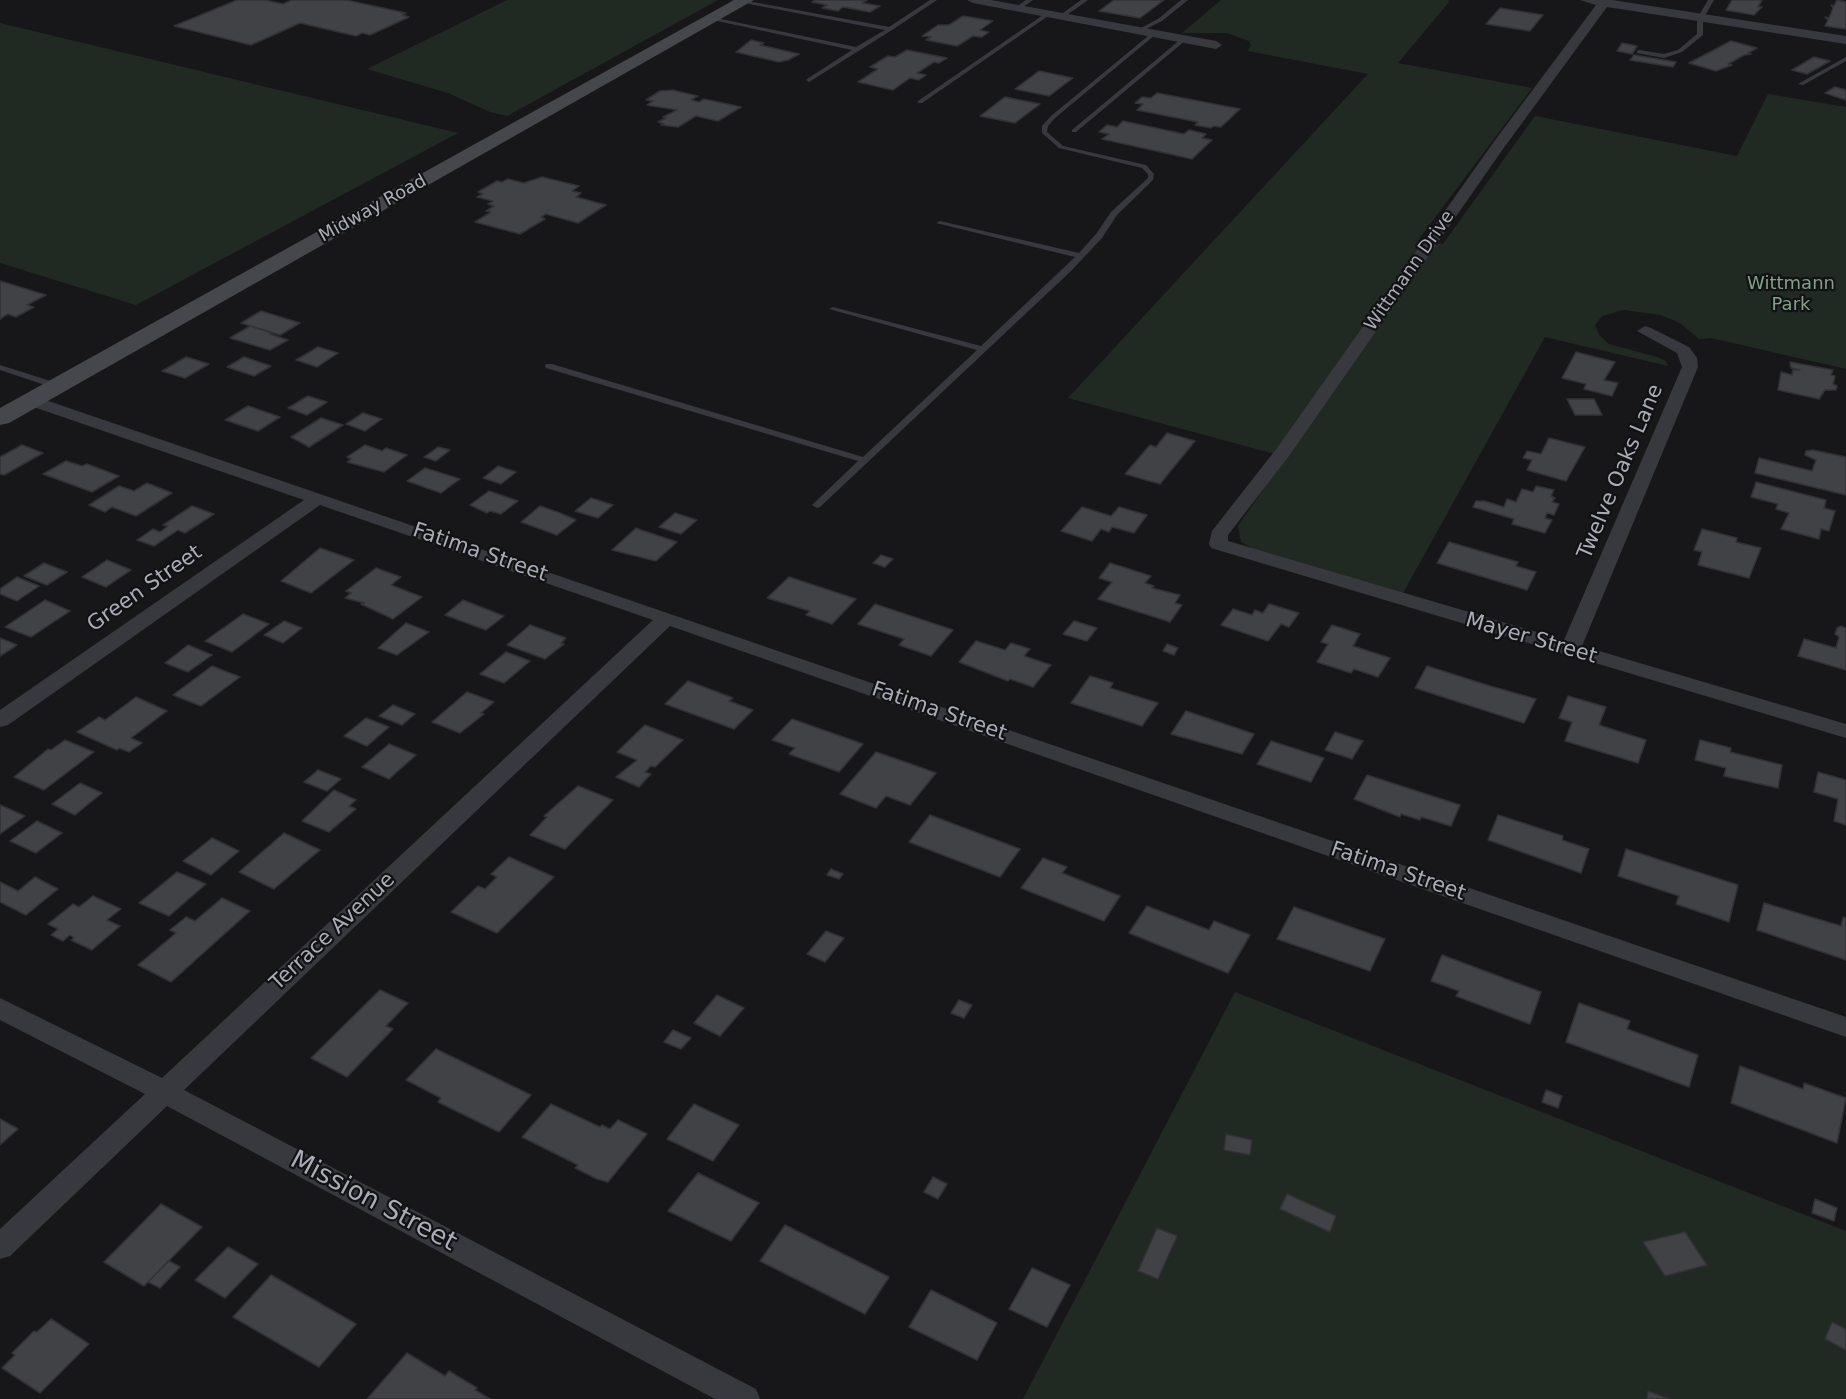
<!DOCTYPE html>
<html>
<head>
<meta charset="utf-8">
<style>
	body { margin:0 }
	canvas { display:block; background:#171719 }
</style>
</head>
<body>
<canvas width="1846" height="1399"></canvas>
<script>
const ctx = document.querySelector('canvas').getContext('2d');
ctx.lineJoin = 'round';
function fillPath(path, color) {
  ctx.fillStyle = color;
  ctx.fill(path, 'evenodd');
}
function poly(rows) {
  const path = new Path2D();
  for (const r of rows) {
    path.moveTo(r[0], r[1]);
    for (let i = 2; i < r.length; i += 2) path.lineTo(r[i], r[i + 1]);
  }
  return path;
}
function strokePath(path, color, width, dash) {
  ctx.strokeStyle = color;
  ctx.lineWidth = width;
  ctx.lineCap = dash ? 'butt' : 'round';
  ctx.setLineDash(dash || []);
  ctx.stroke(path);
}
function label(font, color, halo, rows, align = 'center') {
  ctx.font = font + ' "DejaVu Sans",sans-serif';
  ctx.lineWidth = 4.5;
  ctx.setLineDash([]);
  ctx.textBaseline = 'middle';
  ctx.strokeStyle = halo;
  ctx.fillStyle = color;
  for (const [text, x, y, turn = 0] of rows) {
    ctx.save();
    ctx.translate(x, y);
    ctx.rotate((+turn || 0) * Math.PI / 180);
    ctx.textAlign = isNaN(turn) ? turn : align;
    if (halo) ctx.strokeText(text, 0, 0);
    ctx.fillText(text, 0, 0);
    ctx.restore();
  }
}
fillPath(poly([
	[507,0,718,0,507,116,490,112,448,93,367,69],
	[1221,0,1448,0,1449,2,1398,63,1532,88,1419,239,1443,244,1535,116,1737,156,1768,94,1846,107,1846,369,1711,338,1699,339,1680,323,1661,315,1623,310,1602,316,1595,325,1599,335,1609,344,1657,357,1666,361,1668,366,1545,337,1403,593,1255,550,1241,542,1238,526,1286,457,1068,398,1368,74,1248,51,1251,45,1249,41,1227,33,1182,33],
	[0,23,25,29,458,133,136,305,0,263],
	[1235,992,1846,1231,1846,1399,1023,1399]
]), '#212923');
const building = poly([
	[237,0,265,0,283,4,292,0,346,0,406,13,402,15,409,17,370,35,362,33,356,36,300,23,251,45,174,26,237,0],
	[815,0,867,0,862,3,880,6,870,12,843,7,838,11,822,8,827,5,812,2,815,0],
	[1114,0,1164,0,1140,18,1099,11,1114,0],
	[1732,0,1762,0,1758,7,1762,7,1754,15,1726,10,1732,0],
	[1837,0,1846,2,1846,29,1825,26,1828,20,1825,17,1829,18,1833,8,1831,5,1834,6,1837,0],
	[1500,8,1543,15,1530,31,1486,24,1500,8],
	[963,16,993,21,980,30,989,32,982,37,973,36,957,46,926,40,931,37,922,36,938,25,949,25,963,16],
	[751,40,764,43,760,45,799,54,788,60,779,62,736,52,751,40],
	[1731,41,1757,48,1748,53,1751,54,1744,55,1728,64,1732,65,1716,71,1689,63,1731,41],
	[1622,43,1637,46,1632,54,1617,51,1622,43],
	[907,50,947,58,939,63,934,62,917,73,926,75,919,80,910,78,893,90,858,82,878,69,870,67,888,56,895,57,907,50],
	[1634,55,1676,62,1673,67,1630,60,1634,55],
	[1814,57,1830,61,1807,74,1792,70,1814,57],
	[1039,71,1073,78,1049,96,1015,89,1039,71],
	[1835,87,1846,90,1846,100,1825,93,1835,87],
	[672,90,698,96,691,100,699,102,704,99,741,107,718,121,696,116,678,127,661,125,664,124,658,122,666,118,663,117,677,110,647,105,653,101,646,100,660,91,672,90],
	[1157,93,1240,109,1221,127,1214,126,1211,128,1195,125,1198,122,1137,110,1143,104,1135,103,1142,97,1151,98,1157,93],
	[1005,97,1040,104,1015,123,980,116,1005,97],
	[1123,121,1184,134,1189,130,1206,134,1202,138,1212,140,1192,159,1102,139,1109,134,1099,132,1107,125,1117,127,1123,121],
	[542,177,579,186,572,191,581,193,576,197,606,205,578,223,546,214,541,217,545,219,520,234,475,222,491,212,486,211,494,206,488,204,493,201,477,197,483,194,478,192,497,181,502,182,508,179,524,183,542,177],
	[0,281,46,295,27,305,34,307,16,317,8,314,0,319,0,281],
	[261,311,300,323,280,335,241,323,261,311],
	[250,326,272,333,270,334,288,340,270,350,230,338,250,326],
	[318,347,338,353,317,367,296,360,318,347],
	[1576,352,1615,362,1604,380,1618,383,1612,396,1584,389,1586,384,1562,378,1576,352],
	[186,357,209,364,185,378,162,371,186,357],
	[244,357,271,366,254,376,227,367,244,357],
	[1790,362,1833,370,1831,375,1835,376,1833,384,1837,386,1836,390,1825,390,1819,399,1778,390,1781,372,1792,375,1793,370,1800,370,1791,368,1790,362],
	[308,396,327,402,307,415,288,408,308,396],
	[1567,399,1594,399,1602,415,1575,415,1567,399],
	[248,406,280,417,258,431,225,420,248,406],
	[363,413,382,419,365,431,346,424,363,413],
	[321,418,343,425,309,447,291,437,321,418],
	[1167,433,1195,441,1160,484,1125,474,1150,445,1156,447,1167,433],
	[1549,438,1585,447,1566,481,1527,470,1532,460,1523,458,1527,451,1541,454,1549,438],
	[22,445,43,453,4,475,0,474,0,457,22,445],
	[365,445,382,451,386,448,407,455,384,472,347,462,351,459,347,457,365,445],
	[438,447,450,450,436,461,424,457,438,447],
	[1813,450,1846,457,1846,495,1755,473,1759,458,1812,471,1816,460,1805,455,1806,451,1813,450],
	[66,461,82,466,87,464,119,476,92,492,43,474,66,461],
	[498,466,516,472,501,484,483,478,498,466],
	[425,468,460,479,441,493,407,481,425,468],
	[1756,482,1826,500,1824,508,1835,511,1829,531,1821,529,1819,539,1781,529,1789,513,1776,509,1778,504,1751,497,1756,482],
	[147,483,172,493,136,516,112,507,105,512,89,505,119,486,134,491,147,483],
	[1536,486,1554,490,1551,496,1555,498,1552,502,1559,504,1554,515,1547,513,1545,518,1552,520,1545,533,1512,524,1514,519,1473,507,1476,501,1484,501,1504,507,1507,499,1516,502,1522,489,1533,492,1536,486],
	[489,491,518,501,501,514,490,511,487,513,470,505,489,491],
	[591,498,613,505,598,518,575,511,591,498],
	[192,506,214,514,185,533,178,530,154,546,137,540,153,529,160,532,168,526,163,525,192,506],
	[540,506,560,513,576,520,557,535,521,522,540,506],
	[1082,507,1111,516,1119,507,1147,515,1134,533,1112,527,1109,532,1101,529,1092,541,1061,531,1082,507],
	[675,513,697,520,681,534,659,527,675,513],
	[636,528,641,530,677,542,656,561,612,550,636,528],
	[1702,529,1737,538,1736,542,1761,548,1749,578,1698,565,1702,552,1694,550,1702,529],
	[1449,542,1518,562,1516,566,1536,572,1527,590,1437,563,1449,542],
	[320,548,354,560,311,593,281,581,320,548],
	[881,555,893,559,885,567,873,563,881,555],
	[107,560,131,570,106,587,82,577,107,560],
	[44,563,67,572,47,585,24,576,44,563],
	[1110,563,1151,576,1145,583,1154,586,1152,588,1180,595,1175,603,1182,605,1170,622,1098,599,1112,582,1099,578,1110,563],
	[376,568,401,577,391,585,422,597,393,619,361,604,364,603,345,598,351,593,346,591,376,568],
	[17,577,39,586,17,601,0,594,0,589,17,577],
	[789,577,856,599,832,624,806,615,810,611,767,598,789,577],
	[45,600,70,611,31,637,5,627,45,600],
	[463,600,491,611,504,616,486,630,445,615,463,600],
	[875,604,953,630,931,656,899,645,904,639,858,624,875,604],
	[1269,604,1299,613,1289,627,1281,624,1268,641,1221,625,1233,609,1252,615,1255,610,1263,613,1269,604],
	[243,614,269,624,232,652,205,641,243,614],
	[284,621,302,628,283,643,264,635,284,621],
	[1074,621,1097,628,1087,641,1063,634,1074,621],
	[406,623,429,632,397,655,378,648,406,623],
	[530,625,566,638,561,643,564,644,545,659,507,645,530,625],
	[1332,625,1360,634,1353,646,1390,658,1378,677,1354,669,1351,673,1317,662,1328,644,1321,642,1332,625],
	[1841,626,1846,628,1846,670,1798,656,1804,639,1836,648,1839,637,1835,634,1837,628,1841,626],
	[0,638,17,645,0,656,0,638],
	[976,641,1005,650,1011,643,1030,649,1024,656,1051,665,1033,687,1010,679,1008,681,959,662,976,641],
	[1167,644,1178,648,1174,655,1163,651,1167,644],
	[188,645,212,655,188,672,165,663,188,645],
	[506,652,530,661,504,683,480,674,506,652],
	[212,666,240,677,201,706,173,695,212,666],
	[1427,666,1490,686,1536,699,1524,723,1415,688,1427,666],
	[1090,676,1113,683,1110,688,1158,703,1142,726,1071,703,1090,676],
	[688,681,733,698,729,701,753,710,734,729,665,704,688,681],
	[467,692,494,702,481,713,484,714,460,733,432,722,467,692],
	[1568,696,1606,707,1599,725,1646,740,1638,763,1565,741,1572,722,1559,718,1568,696],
	[136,697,167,711,131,738,142,743,129,752,119,748,117,750,77,732,99,717,105,720,136,697],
	[393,705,415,714,402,725,379,716,393,705],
	[1186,711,1254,734,1242,754,1171,734,1186,711],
	[366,718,389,727,367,746,344,736,366,718],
	[792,719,863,744,839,772,789,754,795,748,772,740,792,719],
	[645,725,683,740,655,767,651,766,645,772,651,774,639,787,616,777,637,760,617,752,645,725],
	[1335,732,1363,741,1352,759,1325,750,1335,732],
	[65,740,94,752,44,790,14,777,48,749,51,750,65,740],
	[1700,740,1731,748,1730,752,1782,765,1778,788,1724,776,1726,768,1695,760,1700,740],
	[1271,741,1324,758,1311,782,1257,764,1271,741],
	[389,744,416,755,389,779,362,767,389,744],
	[876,752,908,763,936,773,910,805,886,796,876,808,840,794,876,752],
	[318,770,341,779,327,791,304,782,318,770],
	[1818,772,1846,780,1846,825,1834,821,1838,799,1814,792,1818,772],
	[1367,775,1460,805,1451,826,1421,817,1420,820,1401,814,1400,817,1354,799,1367,775],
	[80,783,102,793,75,815,52,804,80,783],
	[578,786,613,800,565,849,530,835,547,817,544,816,578,786],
	[334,790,356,800,349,806,356,809,329,832,302,821,334,790],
	[0,805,25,816,0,834,0,805],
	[930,815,1020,849,1000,877,909,842,930,815],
	[1498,815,1563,836,1562,840,1589,849,1581,873,1488,840,1498,815],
	[37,821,62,833,36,853,10,841,37,821],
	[284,833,320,850,274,889,239,872,284,833],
	[212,838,239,851,211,875,183,861,212,838],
	[1626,849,1738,885,1729,922,1676,904,1679,896,1618,876,1626,849],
	[509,857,554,877,497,933,451,912,478,886,485,889,497,877,491,874,509,857],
	[1043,858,1067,867,1062,873,1120,896,1104,921,1021,888,1043,858],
	[831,869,843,874,839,879,827,875,831,869],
	[177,872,206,884,169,916,139,903,177,872],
	[35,877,58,889,26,915,0,902,0,882,18,891,35,877],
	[93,896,121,909,107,920,120,926,92,950,71,940,74,938,70,935,63,941,51,935,58,929,48,924,73,904,79,907,93,896],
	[222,898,250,911,171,982,138,965,176,933,170,930,186,917,195,921,222,898],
	[1764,903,1841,926,1843,917,1846,918,1846,960,1757,930,1764,903],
	[1147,906,1209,930,1214,921,1250,935,1228,973,1129,933,1147,906],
	[1294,907,1385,939,1370,971,1277,939,1294,907],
	[826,931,844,938,825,962,807,954,826,931],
	[1442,955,1541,992,1530,1024,1456,996,1459,991,1431,981,1442,955],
	[380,990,408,1003,386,1026,393,1029,347,1077,311,1058,380,990],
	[717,995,744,1008,720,1036,694,1023,717,995],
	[959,1000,972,1005,964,1018,951,1013,959,1000],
	[1579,1003,1630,1021,1627,1029,1698,1055,1689,1087,1566,1042,1579,1003],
	[673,1030,691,1038,681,1049,664,1042,673,1030],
	[436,1049,531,1095,499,1132,438,1102,441,1098,406,1080,436,1049],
	[1740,1066,1803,1089,1804,1083,1846,1098,1837,1143,1731,1103,1740,1066],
	[1546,1090,1562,1096,1558,1108,1542,1102,1546,1090],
	[551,1104,600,1127,602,1125,610,1129,618,1120,647,1134,608,1182,597,1179,575,1168,578,1165,522,1137,551,1104],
	[694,1104,739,1125,713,1161,667,1139,694,1104],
	[0,1119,18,1129,0,1145,0,1119],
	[1226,1134,1252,1140,1250,1155,1224,1150,1226,1134],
	[698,1173,759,1203,731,1241,668,1211,698,1173],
	[933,1177,947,1184,938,1199,924,1192,933,1177],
	[1287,1194,1336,1216,1330,1232,1280,1209,1287,1194],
	[1815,1199,1837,1208,1834,1221,1812,1213,1815,1199],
	[161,1204,202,1227,144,1286,104,1262,161,1204],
	[785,1225,889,1277,865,1314,760,1261,785,1225],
	[1157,1228,1177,1236,1158,1279,1138,1271,1157,1228],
	[1685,1232,1707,1265,1665,1276,1643,1242,1685,1232],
	[228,1247,258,1264,225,1298,195,1280,228,1247],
	[169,1261,180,1267,160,1288,148,1282,169,1261],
	[1032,1268,1070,1285,1047,1327,1009,1309,1032,1268],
	[271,1275,356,1324,319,1367,233,1317,271,1275],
	[931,1290,997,1323,977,1360,909,1327,931,1290],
	[51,1319,89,1344,40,1393,2,1368,15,1355,12,1353,34,1331,37,1332,51,1319],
	[1832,1322,1846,1329,1846,1350,1825,1339,1832,1322],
	[407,1353,445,1376,449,1371,477,1388,475,1390,490,1399,367,1399,407,1353],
	[1648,1391,1669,1399,1647,1399,1648,1391]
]);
fillPath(building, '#414246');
strokePath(building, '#323135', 1.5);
fillPath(poly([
	[742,0,889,27,930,0,937,0,892,30,809,82,806,80,807,79,852,50,708,19,711,17,856,47,885,30,744,3,742,0],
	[1026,0,1033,0,1020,9,1016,9,1016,7,1026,0],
	[1081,0,1088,0,1064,17,1060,17,1060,15,1081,0],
	[1181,0,1188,0,1162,21,1140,32,1135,31,1158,19,1181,0],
	[1708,0,1714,0,1703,19,1703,35,1682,52,1664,58,1637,53,1637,51,1639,50,1664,54,1678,50,1697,34,1697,19,1708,0],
	[1046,13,1051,14,922,103,918,103,918,101,1046,13],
	[1153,32,1156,34,1155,35,1055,118,1048,126,1047,132,1063,146,1146,165,1154,174,1153,180,1117,215,1102,238,1071,271,820,507,817,508,812,505,858,461,546,368,545,366,546,364,552,364,863,457,977,350,829,309,833,307,981,346,1075,257,936,223,940,221,1079,253,1096,234,1111,212,1148,178,1148,174,1142,168,1059,148,1042,133,1042,126,1051,116,1153,32],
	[1181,39,1186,40,1076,132,1072,132,1072,130,1181,39],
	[1846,57,1846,61,1803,85,1798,84,1846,57],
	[0,365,60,384,61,386,57,388,54,388,0,370,0,365]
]), '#38393e');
fillPath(poly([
	[967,0,991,0,1216,41,1222,45,1216,49,973,3,967,0],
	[1580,0,1612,0,1846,36,1846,44,1607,7,1503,149,1289,456,1228,535,1228,541,1564,640,1682,367,1677,353,1637,331,1645,326,1651,328,1689,347,1697,358,1698,367,1582,646,1846,724,1846,738,1211,548,1209,544,1212,531,1277,448,1493,143,1596,5,1580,0],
	[31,395,1846,1017,1846,1037,670,626,184,1090,756,1389,760,1399,715,1399,167,1106,10,1256,0,1259,0,1229,145,1094,0,1020,0,998,162,1078,653,620,320,505,8,725,0,727,0,710,304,500,25,404,23,400,25,396,31,395]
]), '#38393e');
fillPath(poly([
	[734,0,754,0,9,423,0,425,0,408,734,0]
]), '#46474d');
label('18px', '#aaadb8', '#121214', [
	["Midway Road",373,209,-29],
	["Wittmann Drive",1410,271,-55]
]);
label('18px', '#82a287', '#121214', [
	["Wittmann",1791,284],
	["Park",1791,305]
]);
label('21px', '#aaadb8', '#121214', [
	["Twelve Oaks Lane",1621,472,-67],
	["Fatima Street",480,553,19],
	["Green Street",145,589,-35],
	["Mayer Street",1531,639,16],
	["Fatima Street",939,712,19],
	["Fatima Street",1398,872,19],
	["Terrace Avenue",333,932,-43]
]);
label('26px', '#aaadb8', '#121214', [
	["Mission Street",373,1202,28]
]);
</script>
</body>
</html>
